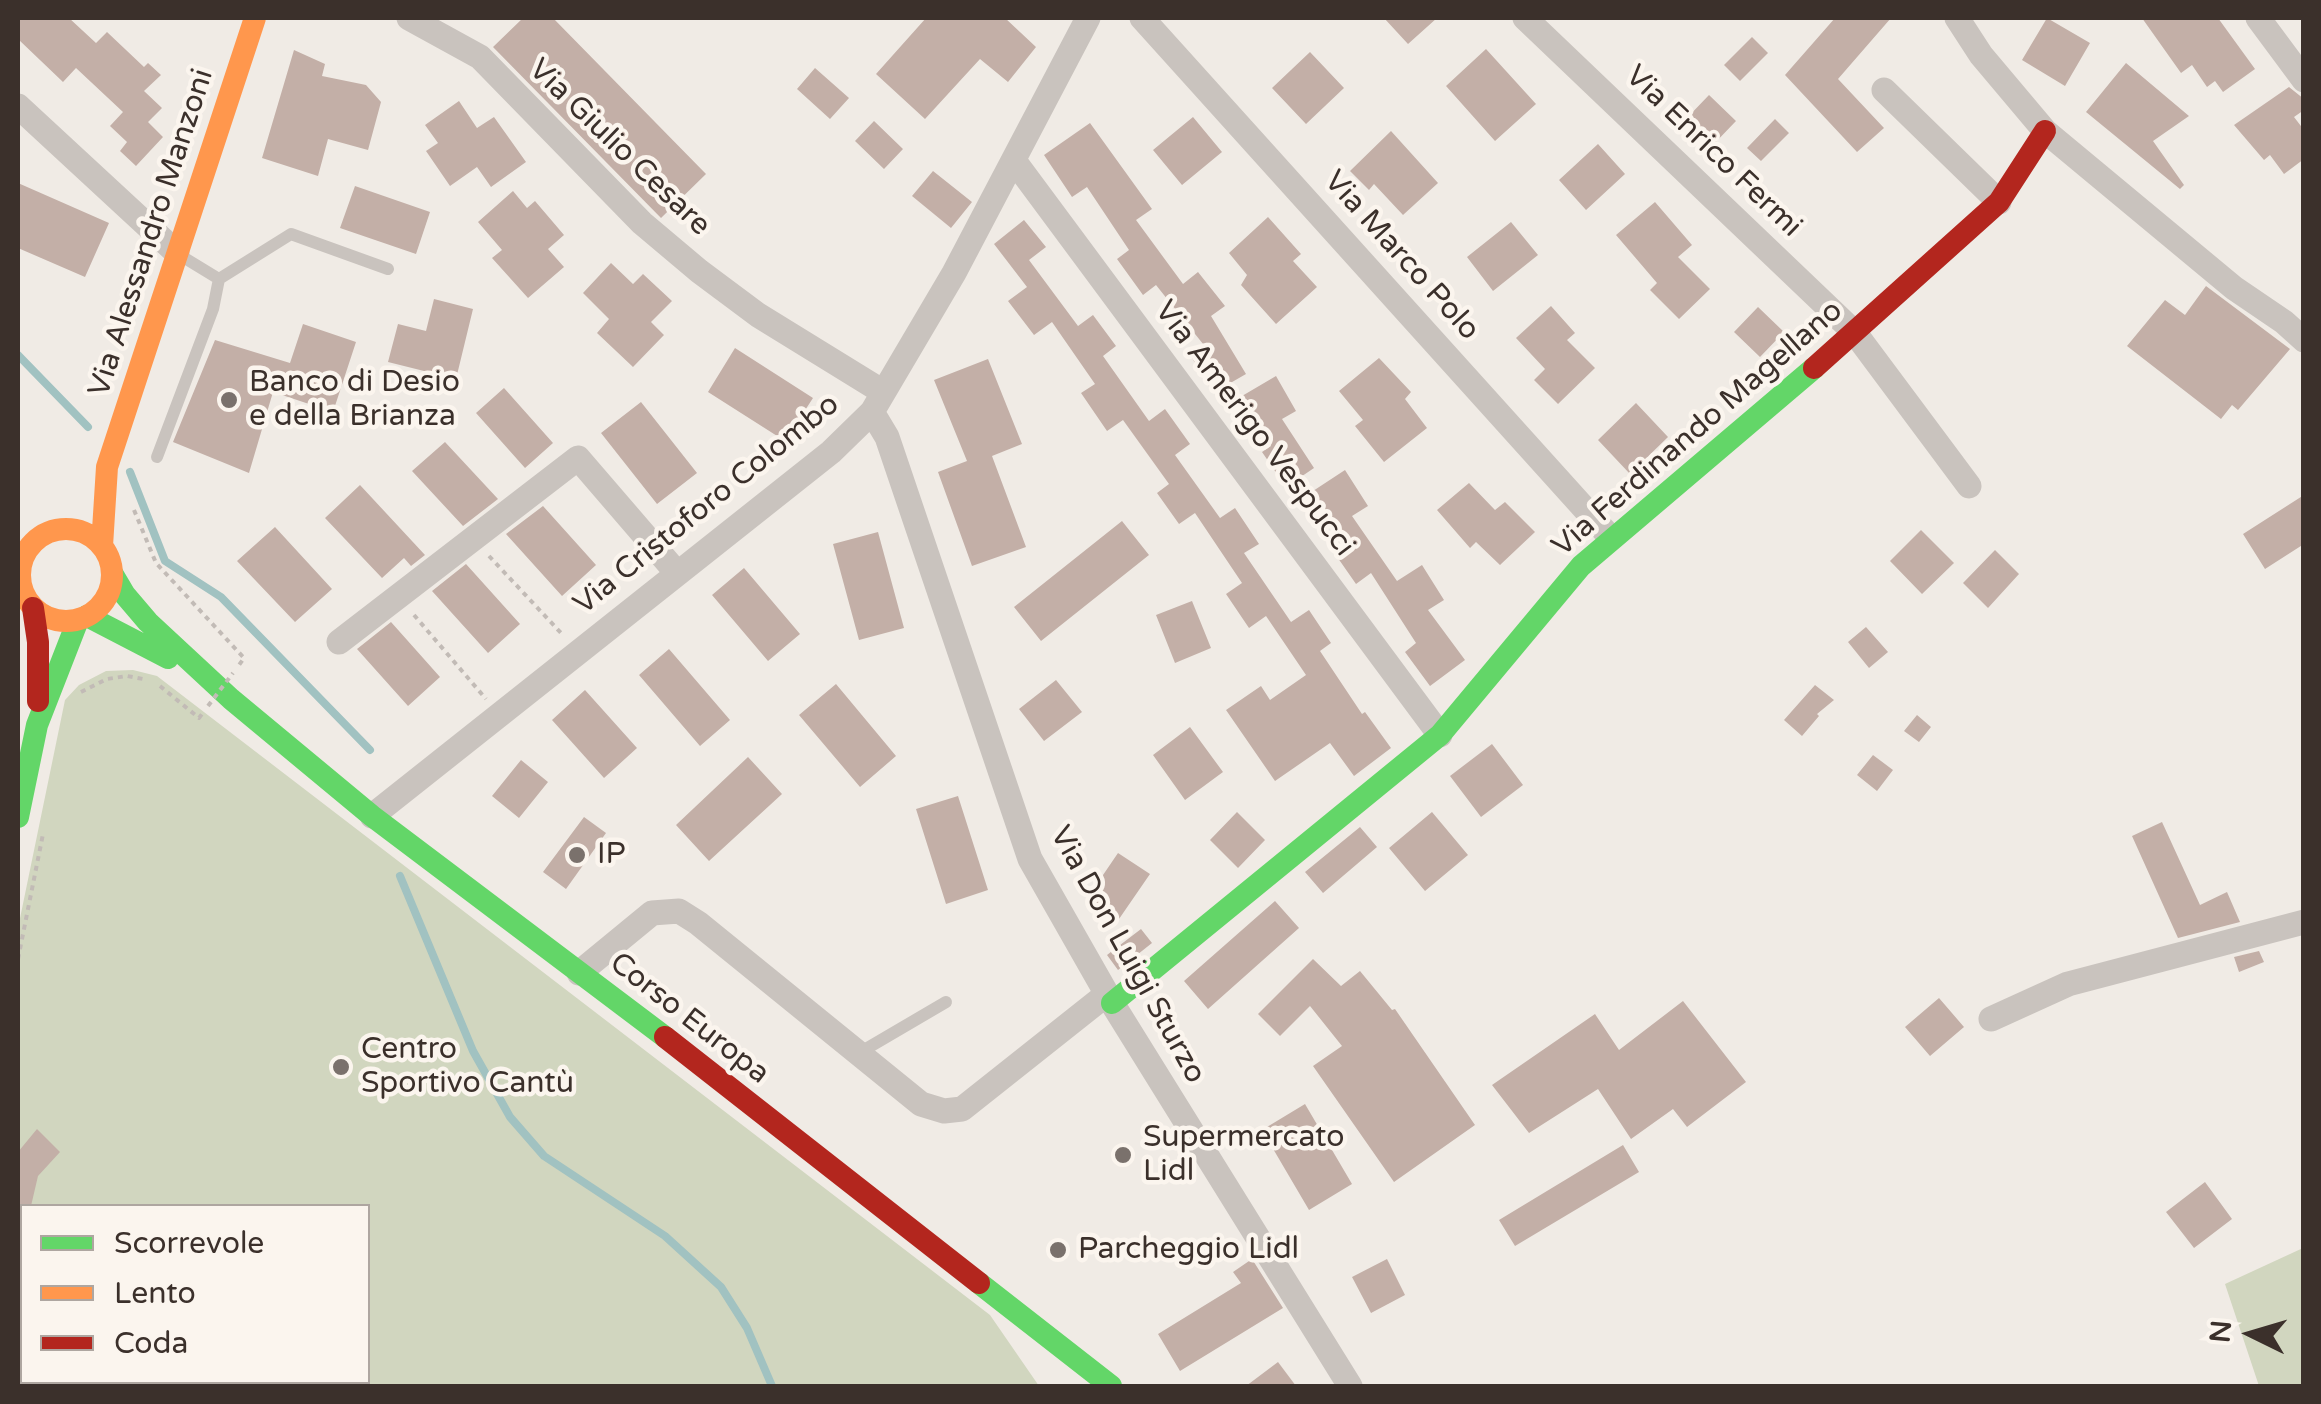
<!DOCTYPE html>
<html>
<head>
<meta charset="utf-8">
<style>
	body { margin:0 }
	#map { position:relative; width:2321px; height:1404px; overflow:hidden; background:#f0ebe5; font-family:"Varela Round",sans-serif }
	canvas { display:block }
	.frame { position:absolute; inset:0; border:20px solid #3b302b; pointer-events:none }
	.legend { position:absolute; left:20px; top:1204px; width:350px; height:180px; box-sizing:border-box; background:#fbf5ee; border:2px solid #aea6a0; margin:0; padding:12px 18px; list-style:none; font-size:30px; color:#3b302b }
	.legend li { display:flex; align-items:center; gap:20px; height:50px }
	.legend b { width:50px; border:2px solid #aea6a0 }
	.north { position:absolute; left:2201px; top:1284px; width:100px; height:100px; -webkit-text-stroke:8px #fbf5ee; paint-order:stroke; rotate:275deg; font-size:28px; font-weight:700; line-height:40px; text-align:center; color:#3b302b }
	.north::after { content:''; display:block; margin:auto; width:35px; height:45px; background:#3b302b; clip-path:polygon(50% 0,100% 100%,50% 72%,0 100%) }
</style>
</head>
<body>
<div id="map">
<canvas width="2321" height="1404"></canvas>
<div class="frame"></div>
<ul class="legend">
<li><b style="height:12px;background:#63d668"></b>Scorrevole</li>
<li><b style="height:12px;background:#ff974d"></b>Lento</li>
<li><b style="height:12px;background:#b3261e"></b>Coda</li>
</ul>
<div class="north">N</div>
</div>
<script>
const ctx = document.querySelector('canvas').getContext('2d');
ctx.lineJoin = 'round';
function fillPath(path, color) {
  ctx.fillStyle = color;
  ctx.fill(path, 'evenodd');
}
function poly(rows) {
  const path = new Path2D();
  for (const r of rows) {
    if (r.length === 3) {
      path.moveTo(r[0] + r[2], r[1]);
      path.arc(r[0], r[1], r[2], 0, 2 * Math.PI);
      continue;
    }
    path.moveTo(r[0], r[1]);
    for (let i = 2; i < r.length; i += 2) path.lineTo(r[i], r[i + 1]);
  }
  return path;
}
function strokePath(path, color, width, dash) {
  ctx.strokeStyle = color;
  ctx.lineWidth = width;
  ctx.lineCap = dash ? 'butt' : 'round';
  ctx.setLineDash(dash || []);
  ctx.stroke(path);
}
function label(font, color, halo, rows, align = 'center') {
  ctx.font = font + ' "Varela Round",sans-serif';
  ctx.lineWidth = 9;
  ctx.setLineDash([]);
  ctx.textBaseline = 'middle';
  ctx.strokeStyle = halo;
  ctx.fillStyle = color;
  for (const [text, x, y, turn = 0] of rows) {
    ctx.save();
    ctx.translate(x, y);
    ctx.rotate((+turn || 0) * Math.PI / 180);
    ctx.textAlign = isNaN(turn) ? turn : align;
    if (halo) ctx.strokeText(text, 0, 0);
    ctx.fillText(text, 0, 0);
    ctx.restore();
  }
}
fillPath(poly([
	[133,670,157,676,990,1315,1039,1386,28,1386,24,1382,368,1382,368,1206,22,1206,22,1380,18,1374,18,928,65,700,79,685,106,671],
	[2303,1248,2303,1386,2259,1386,2225,1284]
]), '#d1d6bf');
strokePath(poly([
	[18,355,88,427],
	[130,472,165,561,221,597,370,750],
	[400,876,473,1051,510,1117,544,1156,665,1236,721,1287,747,1328,772,1386]
]), '#a1c2c1', 8);
fillPath(poly([
	[18,18,69,18,96,43,107,32,144,67,148,63,161,75,144,91,162,108,148,122,163,137,136,166,120,151,127,142,110,126,123,112,76,68,63,82,18,39],
	[523,18,553,18,706,174,661,218,493,47],
	[926,18,1005,18,1036,47,1008,82,980,59,925,119,876,74],
	[1384,18,1437,18,1408,44],
	[1835,18,1891,18,1838,79,1884,128,1857,152,1785,75],
	[2047,18,2090,43,2065,86,2022,60],
	[2142,18,2218,18,2255,69,2223,92,2215,81,2207,87,2192,65,2181,73],
	[1752,37,1768,53,1740,81,1724,65],
	[1486,49,1536,104,1495,141,1446,86],
	[294,50,325,64,322,76,366,85,381,102,368,150,328,139,318,176,262,158],
	[1310,52,1344,88,1306,124,1272,88],
	[2126,63,2189,116,2153,141,2184,185,2180,189,2086,112],
	[815,68,849,98,830,119,797,89],
	[2289,87,2304,99,2304,110,2294,117,2304,130,2304,159,2284,174,2270,155,2264,160,2234,125],
	[1709,95,1736,121,1712,146,1685,120],
	[459,101,477,128,494,117,526,162,491,187,477,167,450,186,426,151,438,143,425,125],
	[1193,117,1222,152,1182,185,1153,150],
	[1775,119,1789,133,1761,161,1747,148],
	[874,121,903,149,884,169,855,141],
	[1090,123,1152,209,1136,220,1183,284,1198,272,1225,306,1211,316,1246,374,1213,393,1192,358,1207,349,1156,285,1143,295,1117,259,1129,250,1087,187,1072,197,1044,155],
	[1391,131,1438,183,1403,215,1374,184,1369,190,1350,171],
	[1598,144,1625,174,1586,210,1559,180],
	[933,171,972,202,951,228,912,196],
	[18,183,109,223,85,277,18,248],
	[355,186,430,212,416,254,340,228],
	[513,191,527,208,535,201,564,235,548,249,564,267,528,298,492,258,502,250,478,222],
	[1655,202,1692,245,1678,257,1710,289,1679,319,1650,290,1657,283,1616,235],
	[1268,217,1301,254,1293,261,1317,287,1276,324,1241,285,1247,275,1229,253],
	[1024,220,1046,247,1029,260,1078,326,1093,315,1116,346,1103,356,1149,421,1165,409,1190,444,1175,455,1220,518,1235,508,1259,544,1244,553,1291,622,1309,610,1331,643,1320,651,1362,714,1365,712,1391,748,1354,776,1330,743,1275,781,1226,710,1261,686,1270,700,1306,675,1266,616,1249,628,1226,594,1242,583,1195,513,1179,524,1157,493,1169,484,1123,420,1107,431,1081,393,1095,384,1052,322,1034,335,1008,301,1027,287,994,244],
	[1511,222,1538,255,1493,291,1467,257],
	[611,263,633,284,643,274,672,301,651,322,664,335,633,367,597,333,609,319,583,293],
	[2206,286,2290,349,2238,410,2232,405,2221,419,2127,346,2165,300,2185,315],
	[434,299,473,309,456,379,388,362,398,324,426,331],
	[1551,306,1575,333,1567,340,1595,368,1558,404,1534,380,1545,369,1516,338],
	[1758,307,1784,332,1760,357,1734,332],
	[303,324,356,342,333,412,273,392,249,473,173,442,215,340,290,363],
	[735,348,813,398,785,441,708,392],
	[1379,358,1411,392,1405,399,1427,428,1384,462,1355,426,1363,420,1339,391],
	[988,359,1022,444,992,456,1026,547,972,566,938,472,967,461,934,380],
	[1276,376,1296,411,1282,419,1314,468,1286,487,1262,452,1271,446,1242,396],
	[504,388,553,443,525,468,476,413],
	[641,402,697,473,657,504,601,433],
	[1636,403,1668,437,1630,474,1598,440],
	[445,442,498,499,463,526,412,471],
	[1345,470,1368,506,1352,516,1397,581,1422,565,1444,600,1428,610,1465,660,1430,686,1405,652,1416,643,1371,573,1356,584,1333,551,1345,542,1313,491],
	[1469,483,1495,510,1505,502,1535,532,1500,565,1476,542,1470,548,1437,510],
	[360,485,425,555,411,566,404,558,382,578,325,518],
	[2304,495,2304,544,2265,569,2243,534],
	[543,506,596,565,562,596,506,534],
	[1122,521,1149,555,1041,641,1014,607],
	[275,527,332,589,295,622,237,561],
	[1921,530,1954,563,1922,594,1890,561],
	[878,532,904,628,859,640,833,544],
	[1995,550,2019,574,1988,608,1963,583],
	[466,564,520,624,488,653,432,591],
	[744,568,800,634,768,661,712,595],
	[1192,601,1211,648,1175,663,1156,615],
	[391,622,440,677,408,706,357,649],
	[1866,627,1888,652,1869,668,1848,642],
	[669,649,730,720,700,746,639,675],
	[1056,680,1082,712,1044,741,1019,709],
	[836,684,896,756,860,787,799,715],
	[1815,685,1834,700,1817,714,1819,716,1802,736,1784,720],
	[585,690,637,748,604,778,552,720],
	[1917,715,1931,727,1919,742,1904,731],
	[1190,727,1223,772,1185,800,1153,755],
	[1492,744,1523,785,1481,817,1450,776],
	[1873,755,1893,770,1877,791,1857,775],
	[748,757,782,794,709,861,676,825],
	[521,760,548,782,519,818,492,796],
	[958,796,988,890,946,904,916,809],
	[1237,812,1265,840,1238,868,1210,840],
	[1432,812,1468,855,1425,891,1389,848],
	[584,817,606,833,566,889,543,872],
	[2162,822,2200,905,2227,892,2240,922,2178,938,2132,836],
	[1360,827,1377,847,1323,893,1305,872],
	[1118,853,1150,874,1119,919,1088,897],
	[1275,901,1299,928,1208,1009,1184,981],
	[1141,929,1152,943,1118,970,1107,955],
	[2259,951,2264,962,2239,972,2234,957],
	[1313,959,1341,986,1360,971,1392,1010,1395,1009,1475,1125,1394,1182,1313,1066,1342,1046,1310,1006,1280,1036,1258,1014],
	[1939,998,1964,1027,1930,1056,1905,1027],
	[1683,1001,1746,1082,1687,1127,1673,1109,1631,1139,1598,1089,1529,1133,1492,1085,1595,1014,1619,1050],
	[1305,1104,1352,1184,1309,1210,1262,1130],
	[37,1129,60,1152,38,1176,31,1206,22,1206,22,1234,18,1233,18,1152],
	[1623,1145,1639,1172,1515,1246,1499,1220],
	[2205,1182,2232,1219,2194,1248,2166,1212],
	[1252,1259,1283,1308,1180,1371,1158,1334,1241,1283,1233,1272],
	[1387,1259,1405,1295,1371,1313,1352,1277],
	[1278,1362,1296,1386,1246,1386]
]), '#c3afa7');
strokePath(poly([
	[134,510,156,563,244,658,239,665],
	[489,556,561,633],
	[414,615,486,699],
	[160,686,199,718,202,714],
	[81,692,107,679,127,676,143,679],
	[18,959,43,834]
]), '#c2bbb6', 4, [5, 5]);
strokePath(poly([
	[178,254,219,279],
	[157,457,213,309,219,279,291,234,388,269],
	[859,1053,946,1002]
]), '#c9c3be', 12);
strokePath(poly([
	[409,18,480,57,642,223,699,271,758,315,883,392],
	[1142,18,1611,538],
	[1525,18,1855,333,1969,486],
	[1957,18,1981,55,2045,131,2234,288,2284,322,2304,340],
	[2258,18,2304,80],
	[1884,90,1999,202],
	[18,106,177,253],
	[1015,162,1440,735],
	[872,412,887,437,1030,859,1112,1003,1350,1386],
	[339,642,578,458,677,573],
	[372,816,831,452,872,412,954,273,1088,18],
	[579,973,652,913,679,911,698,923,921,1104,944,1111,962,1109,1107,994],
	[1991,1019,2068,984,2304,922]
]), '#c9c3be', 25);
strokePath(poly([
	[112,573,125,595,148,622,231,699,372,816,665,1037],
	[87,616,168,658],
	[18,817,37,725,78,620],
	[1112,1003,1440,735,1581,566,1814,368],
	[979,1283,1111,1386]
]), '#63d668', 22);
strokePath(poly([
	[66,575,46],
	[102,546,107,467,255,18]
]), '#ff974d', 22);
strokePath(poly([
	[1814,368,1999,202,2045,131],
	[33,608,38,642,38,701],
	[665,1037,979,1283]
]), '#b3261e', 22);
strokePath(poly([
	[208,706,233,673]
]), '#c2bbb6', 4, [5, 5]);
for (const [x, y, r, color] of [
	[229,400,10,"#7a716c"],
	[577,855,10,"#7a716c"],
	[341,1067,10,"#7a716c"],
	[1123,1155,10,"#7a716c"],
	[1058,1250,10,"#7a716c"]
]) {
  const dot = new Path2D();
  dot.arc(x, y, r, 0, 2 * Math.PI);
  ctx.fillStyle = color;
  ctx.fill(dot);
  strokePath(dot, '#fbf5ee', 4);
}
label('30px', '#3b302b', '#fbf5ee', [
	["Via Giulio Cesare",619,148,44],
	["Via Enrico Fermi",1713,152,44],
	["Via Alessandro Manzoni",152,233,-72],
	["Via Marco Polo",1401,256,48],
	["Via Amerigo Vespucci",1254,429,53],
	["Via Ferdinando Magellano",1698,429,-41],
	["Via Cristoforo Colombo",707,505,-39],
	["Via Don Luigi Sturzo",1127,955,61],
	["Corso Europa",689,1019,38]
]);
label('30px', '#3b302b', '#fbf5ee', [
	["Banco di Desio",249,383],
	["e della Brianza",249,417],
	["IP",597,855],
	["Centro",361,1050],
	["Sportivo Cantù",361,1084],
	["Supermercato",1143,1138],
	["Lidl",1143,1172],
	["Parcheggio Lidl",1078,1250]
], 'left');
</script>
</body>
</html>
